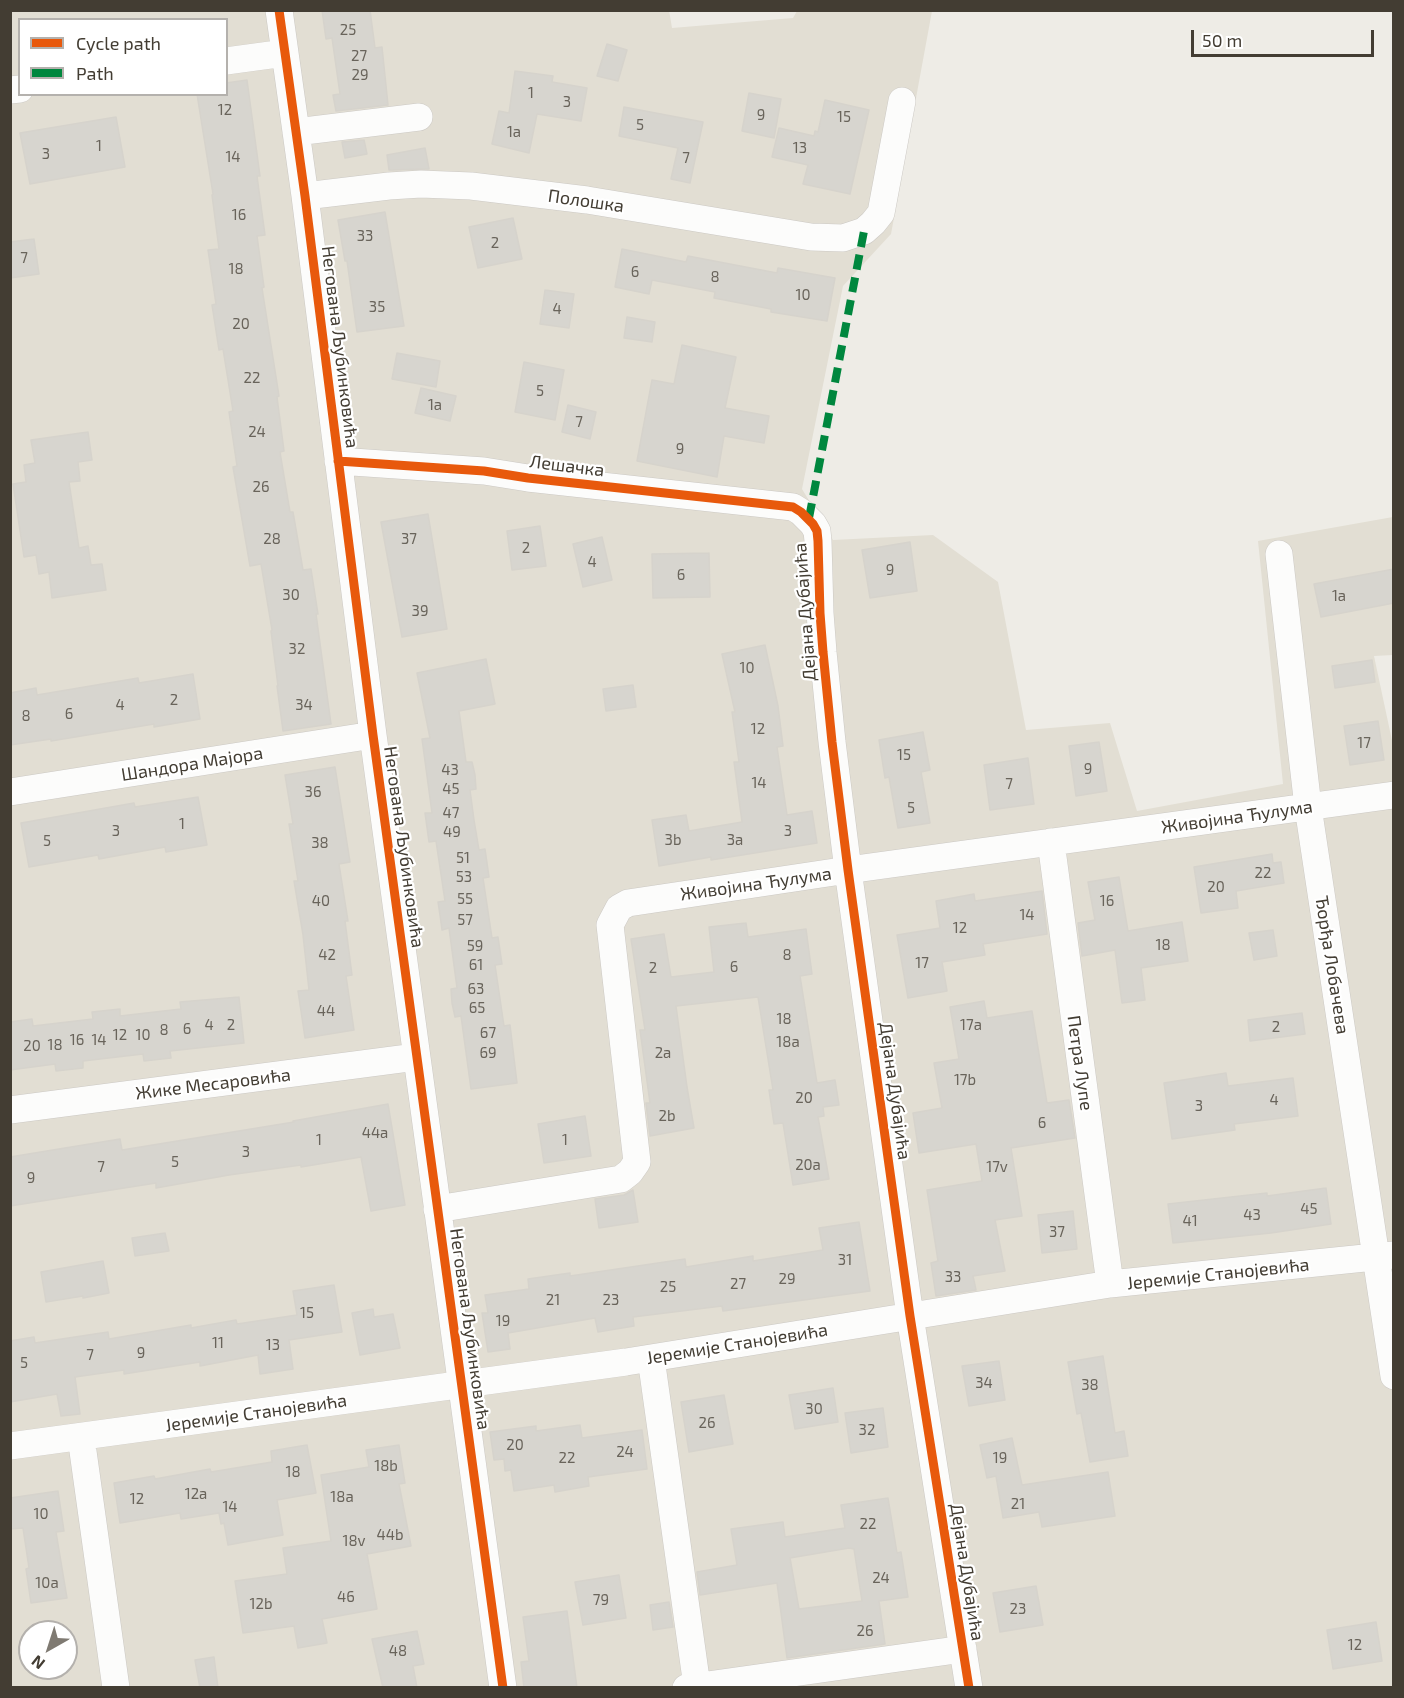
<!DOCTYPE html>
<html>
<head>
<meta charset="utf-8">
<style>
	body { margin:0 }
	#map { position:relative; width:1404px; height:1698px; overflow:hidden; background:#eeece6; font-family:"Exo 2",sans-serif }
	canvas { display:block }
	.frame { position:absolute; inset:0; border:12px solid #433d33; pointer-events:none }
	.legend { position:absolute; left:18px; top:18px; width:210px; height:78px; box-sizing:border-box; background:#fff; border:2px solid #b4b1ad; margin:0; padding:8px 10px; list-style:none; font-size:18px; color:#433d33 }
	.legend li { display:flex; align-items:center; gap:12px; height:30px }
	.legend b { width:30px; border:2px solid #b4b1ad }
	.north { position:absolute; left:18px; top:1620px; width:60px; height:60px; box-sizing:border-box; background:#fff; border:2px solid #b4b1ad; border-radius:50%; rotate:219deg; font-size:16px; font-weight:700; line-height:24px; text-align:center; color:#433d33 }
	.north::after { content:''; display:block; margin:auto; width:21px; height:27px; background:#7f7a72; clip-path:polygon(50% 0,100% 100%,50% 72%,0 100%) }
	.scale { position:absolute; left:1191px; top:30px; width:183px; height:27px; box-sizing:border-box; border:3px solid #433d33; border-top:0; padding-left:8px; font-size:18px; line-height:21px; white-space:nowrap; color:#433d33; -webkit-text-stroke:4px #fff; paint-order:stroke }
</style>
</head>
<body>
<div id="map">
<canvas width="1404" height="1698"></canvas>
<div class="frame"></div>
<ul class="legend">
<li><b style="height:8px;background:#e8590c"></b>Cycle path</li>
<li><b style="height:8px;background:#00873e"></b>Path</li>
</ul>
<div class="north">N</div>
<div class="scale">50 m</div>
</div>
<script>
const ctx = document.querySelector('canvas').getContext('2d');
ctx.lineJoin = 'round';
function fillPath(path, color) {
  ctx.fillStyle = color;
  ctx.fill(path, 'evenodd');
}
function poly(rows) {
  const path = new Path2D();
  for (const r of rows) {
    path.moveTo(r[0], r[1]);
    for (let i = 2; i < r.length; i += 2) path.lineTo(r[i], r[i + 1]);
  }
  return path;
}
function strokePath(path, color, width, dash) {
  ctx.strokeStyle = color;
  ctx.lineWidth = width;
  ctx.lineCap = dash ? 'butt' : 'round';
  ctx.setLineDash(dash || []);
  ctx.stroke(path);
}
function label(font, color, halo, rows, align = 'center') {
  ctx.font = font + ' "Exo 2",sans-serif';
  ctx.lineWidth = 4.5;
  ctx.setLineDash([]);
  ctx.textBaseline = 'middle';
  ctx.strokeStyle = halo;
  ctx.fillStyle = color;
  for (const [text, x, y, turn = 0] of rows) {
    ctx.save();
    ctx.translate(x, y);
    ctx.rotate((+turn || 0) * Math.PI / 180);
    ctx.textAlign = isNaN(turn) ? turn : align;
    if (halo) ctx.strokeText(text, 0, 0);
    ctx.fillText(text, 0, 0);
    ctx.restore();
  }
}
fillPath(poly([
	[669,10,672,28,793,18,797,11,932,11,891,234,843,286,802,489,833,540,933,535,998,582,1026,730,1110,723,1137,811,1283,784,1258,541,1393,517,1393,655,1374,656,1394,750,1393,1687,11,1688,11,11],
	[20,20,226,20,226,94,20,94],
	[30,1632,66,1632,66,1668,30,1668]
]), '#e2ded3');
const building = poly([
	[322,10,370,10,375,48,382,47,388,105,336,111,333,95,340,94,332,38,326,39,322,10],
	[607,44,627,50,618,81,597,76,607,44],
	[515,71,553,76,552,82,587,88,581,121,537,114,529,153,492,144,499,111,509,113,515,71],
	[247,80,260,176,257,176,265,235,257,236,264,287,262,288,279,396,277,397,284,451,280,452,290,512,293,512,303,570,311,569,318,614,316,614,331,724,283,731,277,686,278,686,271,631,272,630,261,564,250,566,233,467,237,466,229,412,233,411,223,349,219,350,212,305,216,304,208,250,219,249,212,195,213,194,197,94,226,94,226,83,247,80],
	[749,93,781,99,774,138,742,131,749,93],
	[825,100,869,110,850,194,803,184,808,165,772,157,779,128,814,136,815,131,818,132,825,100],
	[624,107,703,122,690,183,671,179,678,148,619,136,624,107],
	[116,117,125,167,30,184,20,133,116,117],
	[364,140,367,154,345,158,342,142,364,140],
	[425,148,429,169,389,170,387,155,425,148],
	[385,212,404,326,357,332,347,261,345,261,338,220,385,212],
	[513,218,522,259,478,268,469,227,513,218],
	[34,239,39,274,10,278,10,242,34,239],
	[622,249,686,262,688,256,777,273,778,268,835,278,827,321,771,312,771,309,714,298,715,292,652,280,649,294,615,287,622,249],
	[545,290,574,294,569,328,540,324,545,290],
	[627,317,655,322,652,342,624,338,627,317],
	[682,345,736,357,725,408,769,416,764,443,724,436,717,477,637,461,652,380,674,384,682,345],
	[397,353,440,361,436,387,392,379,397,353],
	[524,362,564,370,555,420,515,412,524,362],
	[421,388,456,396,450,421,415,413,421,388],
	[568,405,596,412,590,439,562,432,568,405],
	[88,432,92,460,78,462,80,481,69,482,79,548,88,546,91,565,102,564,106,590,52,598,49,572,39,574,36,555,24,557,13,484,26,482,24,465,35,463,31,440,88,432],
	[428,514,447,629,402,637,381,522,428,514],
	[540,526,546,566,512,570,507,531,540,526],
	[602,537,612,580,583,587,573,544,602,537],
	[910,542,917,591,870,598,862,550,910,542],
	[709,553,710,597,653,598,652,554,709,553],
	[1394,569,1394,603,1321,617,1314,584,1394,569],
	[765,645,778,706,783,746,777,747,787,815,812,811,817,843,711,860,711,857,659,866,652,820,686,815,689,831,742,822,734,762,739,762,732,712,735,712,722,654,765,645],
	[486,659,495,704,459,711,466,762,472,762,475,775,476,789,470,790,474,820,479,850,485,849,489,877,483,878,492,938,498,937,502,964,495,965,504,1026,510,1025,517,1083,471,1089,461,1016,455,1017,452,1003,451,989,457,988,449,928,442,930,440,915,438,902,445,901,436,841,429,842,425,813,432,813,422,739,430,738,417,673,486,659],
	[1372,660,1375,682,1335,688,1332,666,1372,660],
	[193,674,200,719,154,727,154,724,51,741,51,739,10,745,10,693,36,688,37,695,138,678,139,683,193,674],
	[633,685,636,707,606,711,603,689,633,685],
	[1378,721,1384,760,1350,765,1344,726,1378,721],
	[923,732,930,770,921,772,930,823,898,828,889,777,885,778,879,740,923,732],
	[1099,742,1107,791,1076,796,1069,746,1099,742],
	[1028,758,1034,804,990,810,984,765,1028,758],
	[335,767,350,862,339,864,348,921,345,921,352,975,346,976,354,1030,305,1038,298,991,309,990,303,935,294,881,298,881,289,824,293,824,285,775,335,767],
	[198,797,207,845,166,852,165,847,99,859,98,855,29,867,21,823,134,803,135,807,198,797],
	[1272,854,1273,863,1281,862,1284,883,1236,891,1238,908,1201,913,1194,867,1272,854],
	[1119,877,1128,931,1182,922,1188,961,1141,968,1145,1000,1122,1003,1115,950,1082,956,1078,923,1095,920,1088,882,1119,877],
	[1042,891,1047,934,983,944,985,955,942,962,947,991,908,998,897,935,940,928,936,901,974,894,975,901,1042,891],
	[746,923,748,937,806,929,812,974,800,976,817,1083,835,1080,839,1105,823,1107,824,1116,818,1117,829,1179,793,1185,783,1123,774,1124,769,1090,773,1090,758,997,676,1006,687,1087,694,1128,650,1136,646,1103,650,1103,640,1030,645,1030,631,939,664,934,671,977,714,972,709,927,746,923],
	[1273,930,1277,956,1254,960,1249,933,1273,930],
	[239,997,244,1043,170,1051,171,1058,144,1061,143,1054,83,1061,83,1068,56,1071,55,1064,10,1070,10,1022,32,1019,33,1026,93,1019,92,1012,120,1009,120,1016,181,1009,180,1002,239,997],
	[984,1001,987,1018,1032,1011,1047,1103,1069,1100,1075,1138,1011,1148,1022,1216,995,1220,1005,1271,973,1276,976,1290,936,1296,931,1263,938,1261,927,1190,982,1181,976,1144,919,1153,913,1113,942,1108,934,1063,959,1059,950,1007,984,1001],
	[1302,1013,1305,1034,1250,1041,1248,1020,1302,1013],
	[1226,1073,1228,1086,1293,1078,1298,1116,1234,1124,1235,1130,1172,1139,1164,1083,1226,1073],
	[388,1104,405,1205,371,1211,361,1157,301,1167,301,1165,229,1175,156,1188,156,1183,10,1206,10,1157,120,1139,122,1150,294,1122,293,1121,388,1104],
	[585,1116,591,1156,544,1163,538,1124,585,1116],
	[1326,1188,1331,1224,1271,1233,1173,1243,1168,1204,1267,1193,1267,1196,1326,1188],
	[633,1190,638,1222,599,1228,595,1199,624,1195,633,1190],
	[1073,1211,1077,1249,1042,1253,1038,1215,1073,1211],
	[859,1222,870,1291,723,1311,722,1306,633,1317,634,1326,598,1332,595,1318,508,1333,510,1349,488,1352,482,1313,488,1313,485,1295,529,1289,528,1279,570,1273,570,1276,685,1259,686,1267,753,1256,753,1261,823,1250,819,1228,859,1222],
	[165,1233,169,1251,135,1256,132,1238,165,1233],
	[103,1261,109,1293,83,1298,83,1296,46,1302,41,1272,103,1261],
	[334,1285,342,1332,289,1340,293,1369,260,1374,258,1355,200,1366,200,1362,124,1374,124,1370,75,1377,80,1414,61,1416,57,1394,10,1402,10,1341,34,1337,35,1343,108,1332,109,1339,191,1325,191,1328,236,1320,237,1324,297,1315,293,1291,334,1285],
	[373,1309,374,1317,393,1314,400,1348,360,1355,352,1313,373,1309],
	[1103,1356,1115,1433,1124,1431,1128,1456,1090,1462,1081,1413,1077,1414,1068,1362,1103,1356],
	[999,1361,1005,1400,969,1406,962,1366,999,1361],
	[833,1388,838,1422,795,1429,789,1395,833,1388],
	[724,1395,733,1444,689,1452,681,1402,724,1395],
	[883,1408,888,1447,851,1453,845,1413,883,1408],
	[580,1425,582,1438,642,1430,647,1469,588,1477,589,1486,555,1492,554,1485,514,1491,511,1470,505,1471,504,1459,494,1460,490,1432,536,1426,536,1431,580,1425],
	[1012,1438,1022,1485,1108,1472,1115,1516,1042,1527,1039,1512,1003,1518,996,1476,987,1478,980,1445,1012,1438],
	[307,1445,316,1493,277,1500,283,1535,228,1545,224,1523,221,1524,219,1513,181,1519,180,1513,120,1523,114,1483,154,1476,155,1479,210,1469,211,1472,272,1462,271,1451,307,1445],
	[399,1445,405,1483,399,1484,411,1546,367,1554,377,1609,322,1619,327,1643,298,1648,294,1626,243,1633,235,1581,287,1574,283,1548,331,1541,321,1475,369,1467,366,1450,399,1445],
	[58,1491,64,1531,56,1532,67,1598,31,1603,26,1569,29,1568,23,1528,10,1529,10,1498,58,1491],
	[888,1498,897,1553,901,1552,908,1597,879,1601,885,1644,787,1658,777,1583,700,1595,697,1572,737,1565,731,1529,783,1522,785,1537,845,1528,841,1505,888,1498],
	[849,1548,854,1549,862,1601,799,1609,790,1558,849,1548],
	[619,1575,626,1618,583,1625,575,1582,619,1575],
	[1036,1586,1043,1625,1000,1632,993,1593,1036,1586],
	[669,1602,673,1627,653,1630,650,1605,669,1602],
	[567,1611,577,1688,524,1688,521,1662,529,1661,523,1617,567,1611],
	[1376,1622,1382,1661,1333,1669,1327,1630,1376,1622],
	[417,1631,424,1664,413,1666,417,1688,383,1688,372,1639,417,1631],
	[214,1657,218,1688,200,1688,195,1660,214,1657]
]);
fillPath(building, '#d7d5cf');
strokePath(building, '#d6d3cc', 1.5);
const minor = poly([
	[279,10,305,196,373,735,503,1688],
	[226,61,285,53],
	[10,90,20,89],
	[296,132,419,117],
	[305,196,389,186,421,184,471,186,587,200,811,237,843,238,864,231,873,223,881,213,902,101],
	[338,461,484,471,528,478,793,507,801,512,813,524,817,531,818,541,820,613,823,652,832,742,848,870,910,1316,969,1688],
	[1279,554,1308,807,1394,1376],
	[10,792,373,735],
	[1051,842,1110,1284],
	[10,1110,416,1057],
	[437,1209,621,1179,630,1172,637,1162,610,925,619,908,628,903,848,870,1394,795],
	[651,1358,697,1686],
	[81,1437,116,1688],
	[10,1446,626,1362,1110,1284,1394,1255],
	[686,1688,963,1649]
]);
strokePath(minor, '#ccc9c4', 28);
strokePath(minor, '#fcfcfb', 27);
strokePath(poly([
	[809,518,864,231]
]), '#00873e', 8, [15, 8]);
strokePath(poly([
	[279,10,305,196,373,735,503,1688],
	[338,461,484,471,528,478,793,507,801,512,813,524,817,531,818,541,820,613,823,652,832,742,848,870,910,1316,969,1688]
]), '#e8590c', 9);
label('15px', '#69645b', null, [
	["25",348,30],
	["27",359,56],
	["29",360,75],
	["1",531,93],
	["3",567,102],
	["12",225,110],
	["9",761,115],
	["15",844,117],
	["5",640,125],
	["1a",514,132],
	["1",99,146],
	["13",800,148],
	["3",46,154],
	["14",233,157],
	["7",686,158],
	["16",239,215],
	["33",365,236],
	["2",495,243],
	["7",24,258],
	["18",236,269],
	["6",635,272],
	["8",715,277],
	["10",803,295],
	["35",377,307],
	["4",557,309],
	["20",241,324],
	["22",252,378],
	["5",540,391],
	["1a",435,405],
	["7",579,422],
	["24",257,432],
	["9",680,449],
	["26",261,487],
	["28",272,539],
	["37",409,539],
	["2",526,548],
	["4",592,562],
	["9",890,570],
	["6",681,575],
	["30",291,595],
	["1a",1339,596],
	["39",420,611],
	["32",297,649],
	["10",747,668],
	["2",174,700],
	["4",120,705],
	["34",304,705],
	["6",69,714],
	["8",26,716],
	["12",758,729],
	["17",1364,743],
	["15",904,755],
	["9",1088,769],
	["43",450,770],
	["14",759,783],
	["7",1009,784],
	["45",451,789],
	["36",313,792],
	["5",911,808],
	["47",451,813],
	["1",182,824],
	["3",116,831],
	["3",788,831],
	["49",452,832],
	["3b",673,840],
	["3a",735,840],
	["5",47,841],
	["38",320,843],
	["51",463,858],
	["22",1263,873],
	["53",464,877],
	["20",1216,887],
	["55",465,899],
	["40",321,901],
	["16",1107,901],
	["14",1027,915],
	["57",465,920],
	["12",960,928],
	["18",1163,945],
	["59",475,946],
	["42",327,955],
	["8",787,955],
	["17",922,963],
	["61",476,965],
	["6",734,967],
	["2",653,968],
	["63",476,989],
	["65",477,1008],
	["44",326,1011],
	["18",784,1019],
	["4",209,1025],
	["2",231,1025],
	["17a",971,1025],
	["2",1276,1027],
	["6",187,1029],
	["8",164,1030],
	["67",488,1033],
	["12",120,1035],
	["10",143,1035],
	["16",77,1040],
	["14",99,1040],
	["18a",788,1042],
	["18",55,1045],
	["20",32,1046],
	["69",488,1053],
	["2a",663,1053],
	["17b",965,1080],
	["20",804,1098],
	["4",1274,1100],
	["3",1199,1106],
	["2b",667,1116],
	["6",1042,1123],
	["44a",375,1133],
	["1",319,1140],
	["1",565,1140],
	["3",246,1152],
	["5",175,1162],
	["20a",808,1165],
	["7",101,1167],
	["17v",997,1167],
	["9",31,1178],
	["45",1309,1209],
	["43",1252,1215],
	["41",1190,1221],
	["37",1057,1232],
	["31",845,1260],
	["33",953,1277],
	["29",787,1279],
	["27",738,1284],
	["25",668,1287],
	["21",553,1300],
	["23",611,1300],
	["15",307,1313],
	["19",503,1321],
	["11",218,1343],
	["13",273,1345],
	["9",141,1353],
	["7",90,1355],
	["5",24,1363],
	["34",984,1383],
	["38",1090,1385],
	["30",814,1409],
	["26",707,1423],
	["32",867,1430],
	["20",515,1445],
	["24",625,1452],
	["22",567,1458],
	["19",1000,1458],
	["18b",386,1466],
	["18",293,1472],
	["12a",196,1494],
	["18a",342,1497],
	["12",137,1499],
	["21",1018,1504],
	["14",230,1507],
	["10",41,1514],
	["22",868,1524],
	["44b",390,1535],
	["18v",354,1541],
	["24",881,1578],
	["10a",47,1583],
	["46",346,1597],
	["79",601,1600],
	["12b",261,1604],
	["23",1018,1609],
	["26",865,1631],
	["12",1355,1645],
	["48",398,1651]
]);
label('18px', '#433d33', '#fff', [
	["Полошка",586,201,8],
	["Негована Љубинковића",340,347,83],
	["Лешачка",567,466,7],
	["Дејана Дубајића",805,612,-94],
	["Шандора Мајора",192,764,-9],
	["Живојина Ћулума",1237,817,-8],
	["Негована Љубинковића",404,847,82],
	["Живојина Ћулума",756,884,-8],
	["Ђорђа Лобачева",1332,965,81],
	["Петра Лупе",1080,1063,82],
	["Жике Месаровића",213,1084,-7],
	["Дејана Дубајића",895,1091,82],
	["Јеремије Станојевића",1218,1274,-6],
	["Негована Љубинковића",470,1329,82],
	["Јеремије Станојевића",737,1344,-9],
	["Јеремије Станојевића",256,1413,-8],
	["Дејана Дубајића",967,1572,81]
]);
</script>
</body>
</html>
